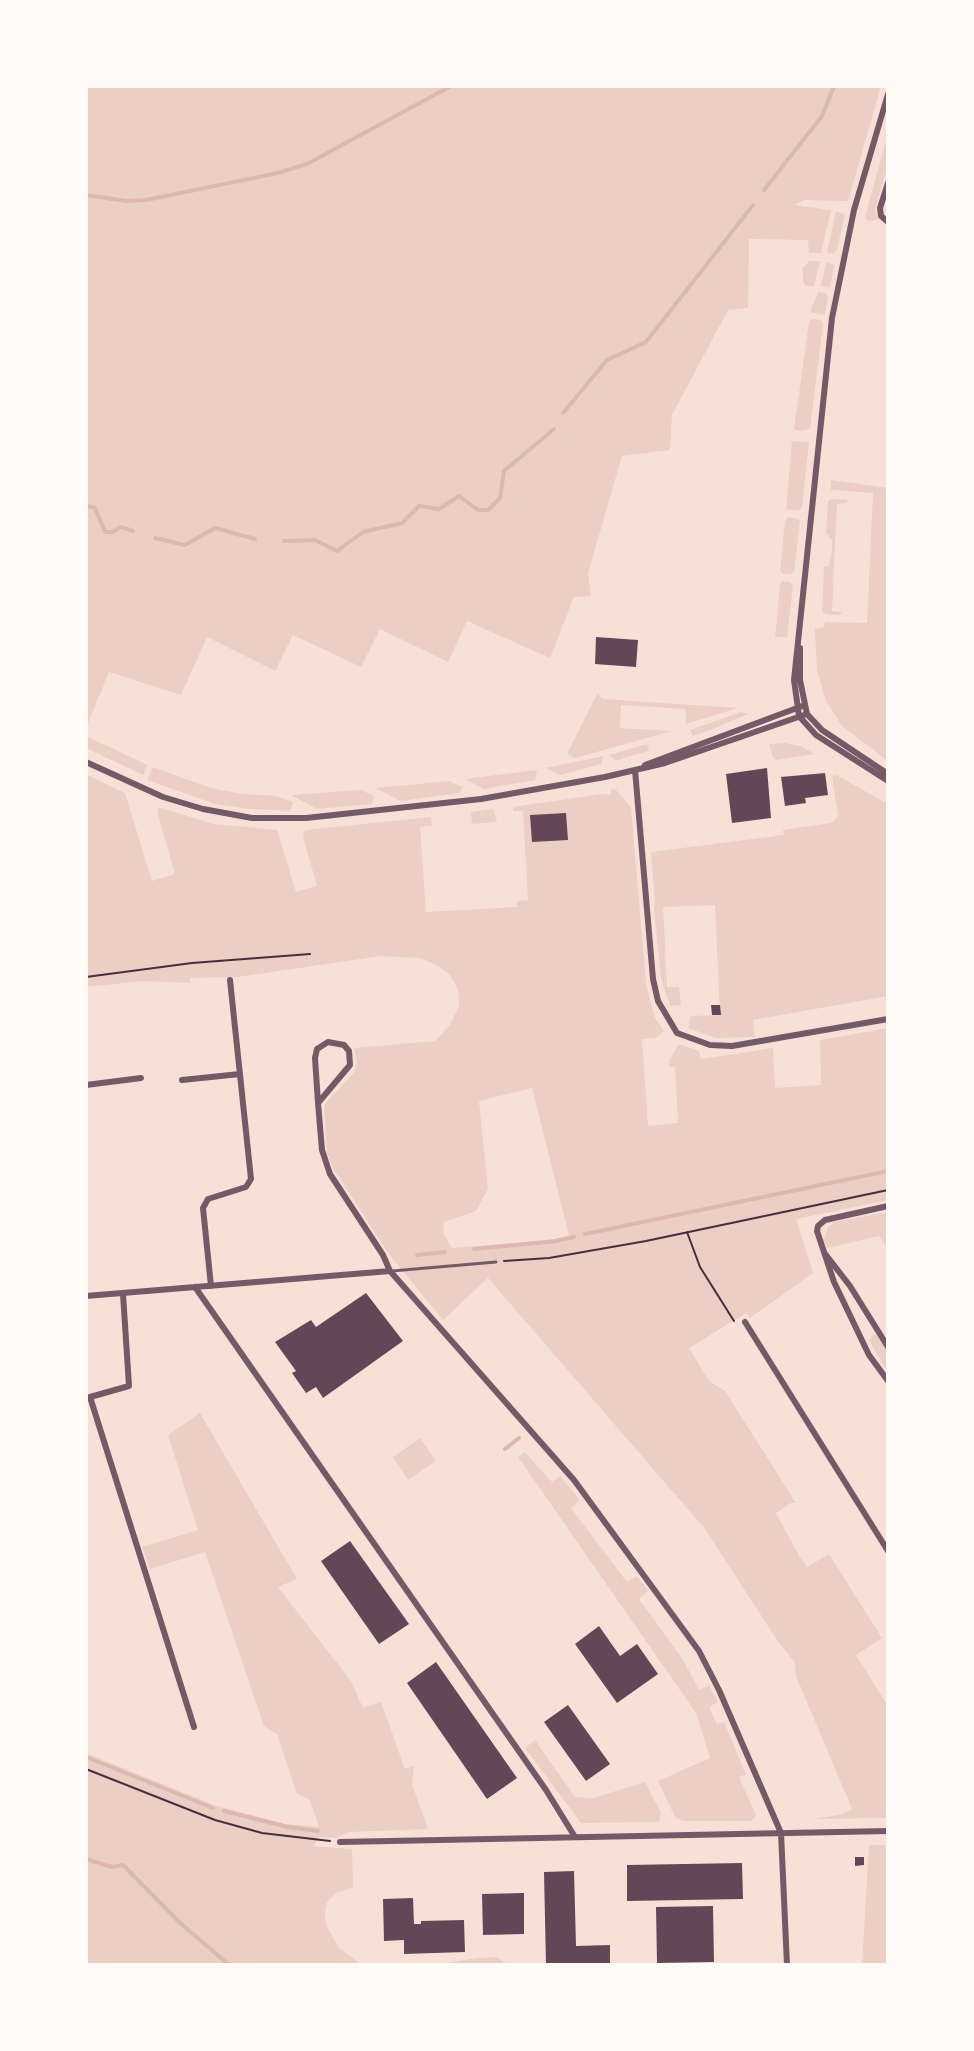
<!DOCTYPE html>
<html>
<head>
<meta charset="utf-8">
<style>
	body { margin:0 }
	#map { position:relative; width:974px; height:2051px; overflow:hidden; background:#f7e1d7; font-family:"Fira Sans",sans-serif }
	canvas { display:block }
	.frame { position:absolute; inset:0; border:88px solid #fffaf5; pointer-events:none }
</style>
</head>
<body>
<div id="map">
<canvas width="974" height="2051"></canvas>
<div class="frame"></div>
</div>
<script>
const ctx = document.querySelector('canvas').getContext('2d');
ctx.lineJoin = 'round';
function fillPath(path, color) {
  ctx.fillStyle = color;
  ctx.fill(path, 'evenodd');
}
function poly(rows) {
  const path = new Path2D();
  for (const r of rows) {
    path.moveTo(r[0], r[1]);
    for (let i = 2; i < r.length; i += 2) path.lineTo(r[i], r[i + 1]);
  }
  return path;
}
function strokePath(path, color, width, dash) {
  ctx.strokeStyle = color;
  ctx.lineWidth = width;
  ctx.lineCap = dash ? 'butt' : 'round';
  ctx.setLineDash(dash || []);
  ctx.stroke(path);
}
fillPath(poly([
	[86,86,881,86,848,201,805,200,795,205,831,210,821,253,809,253,808,240,749,239,748,308,728,310,672,415,670,450,622,456,588,573,591,596,574,597,550,658,467,621,448,662,380,629,361,667,293,635,275,671,207,637,181,695,109,672,86,728],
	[888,133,888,165,875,209,878,220,868,221,865,217],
	[836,211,845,214,837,249,834,254,827,253],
	[809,261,820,261,814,286,805,286,803,281,803,268],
	[827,262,834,265,830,288,820,286],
	[818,292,826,294,828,297,825,313,822,315,810,312],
	[812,319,821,320,823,324,810,429,797,431,794,429,809,322],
	[792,441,809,442,802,508,798,511,786,509],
	[831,480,888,488,888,761,842,726,826,701,817,670,815,629,824,627,825,622,867,623,873,493,831,490],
	[831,499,848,500,847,503,837,504,832,611,842,612,840,615,826,614,822,611,824,567,829,566,832,548,832,540,826,533,828,501],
	[789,517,800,520,794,572,790,574,783,574,780,571,785,520],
	[782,581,790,582,793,586,787,637,775,637,780,585],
	[597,694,603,699,738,708,686,724,686,709,621,705,620,728,672,731,575,758,567,754],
	[741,712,748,714,713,729,693,736,690,730],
	[86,736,148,765,143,775,86,748],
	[785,743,800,746,815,754,776,760,773,758,769,744],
	[647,744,649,751,630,756,616,761,609,755],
	[604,756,601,764,560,775,545,768],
	[153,767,211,788,243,794,276,796,293,802,290,811,250,809,215,804,147,780],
	[537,770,535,780,484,789,464,779],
	[86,774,125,793,152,881,175,874,158,815,158,807,214,824,277,830,296,892,317,886,303,837,305,830,431,817,432,826,420,827,426,912,517,907,517,901,528,900,523,811,513,811,513,807,602,794,610,795,611,789,616,790,631,807,646,983,655,1018,664,1031,656,1038,642,1039,648,1126,678,1123,675,1067,670,1067,669,1061,679,1044,699,1051,701,1059,773,1048,775,1088,821,1085,820,1040,888,1028,888,1200,796,1219,813,1273,750,1318,746,1313,689,1348,709,1381,725,1391,796,1503,791,1503,776,1513,800,1557,807,1567,829,1554,882,1638,856,1655,888,1706,888,1818,813,1819,839,1815,852,1809,796,1676,795,1663,777,1640,705,1529,488,1278,443,1320,388,1253,333,1168,327,1153,324,1105,354,1072,357,1061,354,1048,435,1041,450,1025,459,1006,458,989,449,974,437,965,420,958,381,956,238,977,190,978,190,983,143,981,86,987],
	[532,1088,569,1235,552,1240,452,1248,443,1233,444,1222,476,1211,488,1189,479,1101],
	[836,775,888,804,888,996,753,1020,755,1037,716,1038,688,1028,691,1016,720,1015,715,905,663,907,667,987,679,987,681,1005,670,1006,661,978,654,908,655,902,651,852,784,835,783,830,831,823,838,816,832,776],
	[450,781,462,787,460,793,401,801,375,788],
	[361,790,374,796,372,804,317,809,291,795],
	[493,809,497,822,472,824,471,812],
	[881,1213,888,1213,888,1249,879,1236,828,1248,823,1240,828,1227,834,1222],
	[873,1334,877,1335,888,1353,888,1374,869,1340],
	[200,1413,297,1579,278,1587,351,1681,363,1708,381,1702,405,1769,414,1766,412,1784,428,1829,350,1832,337,1838,318,1837,314,1846,352,1849,353,1887,336,1893,327,1902,325,1912,326,1925,339,1948,362,1965,86,1965,86,1753,214,1805,285,1824,319,1827,310,1800,297,1794,277,1734,264,1726,205,1552,150,1569,142,1547,198,1530,168,1435],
	[420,1438,436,1461,408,1480,393,1457],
	[525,1452,552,1482,560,1476,580,1500,571,1508,627,1582,637,1576,648,1591,639,1599,682,1658,699,1690,709,1685,718,1702,709,1707,717,1724,724,1722,746,1774,739,1777,756,1815,751,1821,683,1821,675,1817,658,1781,710,1758,696,1713,518,1457],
	[535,1740,575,1797,593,1798,645,1782,661,1813,659,1822,581,1823,525,1748],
	[869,1845,888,1845,888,1965,862,1965],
	[496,1957,509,1965,433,1965,477,1958]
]), '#ebcfc5');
strokePath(poly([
	[764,190,822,116,834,86],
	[86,195,126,201,146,200,278,173,307,164,451,86],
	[563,413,607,360,646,342,753,205],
	[86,506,95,508,105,532,112,532,121,527,133,531],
	[155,538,185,545,215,528,255,539],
	[284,541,315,540,337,551,363,532,402,523,419,506,439,509,459,496,478,510,488,510,500,498,504,471,554,429],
	[585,1234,888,1171],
	[474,1249,556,1241,574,1237],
	[417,1255,445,1252],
	[505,1449,519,1438],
	[86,1757,213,1808],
	[224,1811,288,1827,318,1831],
	[86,1859,112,1867,123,1865,179,1922,229,1965]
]), '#dcb8b0', 4);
fillPath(poly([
	[596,637,638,640,636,667,595,664],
	[767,768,771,818,732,823,726,774],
	[825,773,828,795,805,798,806,803,785,806,781,777],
	[566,813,568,840,532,842,530,815],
	[711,1005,720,1005,721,1015,712,1015],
	[366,1293,403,1341,323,1398,316,1387,306,1393,292,1373,296,1371,275,1342,311,1320,316,1327],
	[350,1541,409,1624,379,1644,321,1561],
	[599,1626,620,1656,637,1644,658,1674,617,1703,575,1644],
	[436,1662,517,1778,487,1799,407,1683],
	[568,1705,610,1764,586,1781,544,1722],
	[855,1857,864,1857,864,1865,855,1866],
	[742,1863,743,1899,627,1901,627,1865],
	[574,1871,576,1946,610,1945,610,1965,546,1965,544,1872],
	[524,1893,524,1934,483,1935,482,1894],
	[413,1898,414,1924,421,1924,421,1921,464,1920,465,1952,404,1954,404,1940,384,1941,383,1899],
	[713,1906,714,1962,657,1963,656,1907]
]), '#644757');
strokePath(poly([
	[86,977,192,963,310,954],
	[687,1232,700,1267,734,1321],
	[504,1261,549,1258,646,1241,888,1190],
	[86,1769,215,1820,262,1833,330,1841]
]), '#4a2c40', 2);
strokePath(poly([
	[392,1271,496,1262]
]), '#755966', 3);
strokePath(poly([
	[888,94,854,210,832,318,794,680,799,716,816,735,888,781],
	[888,183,880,208,881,216,888,222],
	[800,648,800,680,807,714,822,730,888,774],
	[86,762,163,797,203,809,252,818,306,818,481,799,605,777,665,763,807,714],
	[645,765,805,705],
	[635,770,653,979,658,1001,677,1033,710,1045,732,1046,888,1019],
	[182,1080,240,1074],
	[86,1085,141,1078],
	[318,1103,315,1058,317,1049,328,1042,344,1045,349,1051,350,1065,318,1103,322,1150,330,1174,383,1255,390,1271,574,1480,699,1651,719,1690,781,1833,787,1965],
	[888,1206,825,1220,818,1226,817,1231,834,1282,869,1355,888,1381],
	[826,1255,850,1286,888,1347],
	[211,1286,203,1208,208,1199,246,1187,251,1179,230,980],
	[195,1287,546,1790,575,1837],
	[123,1294,129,1386,90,1397,194,1727],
	[86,1296,390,1271],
	[745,1322,888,1551],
	[340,1842,888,1831]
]), '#755966', 6);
</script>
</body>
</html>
